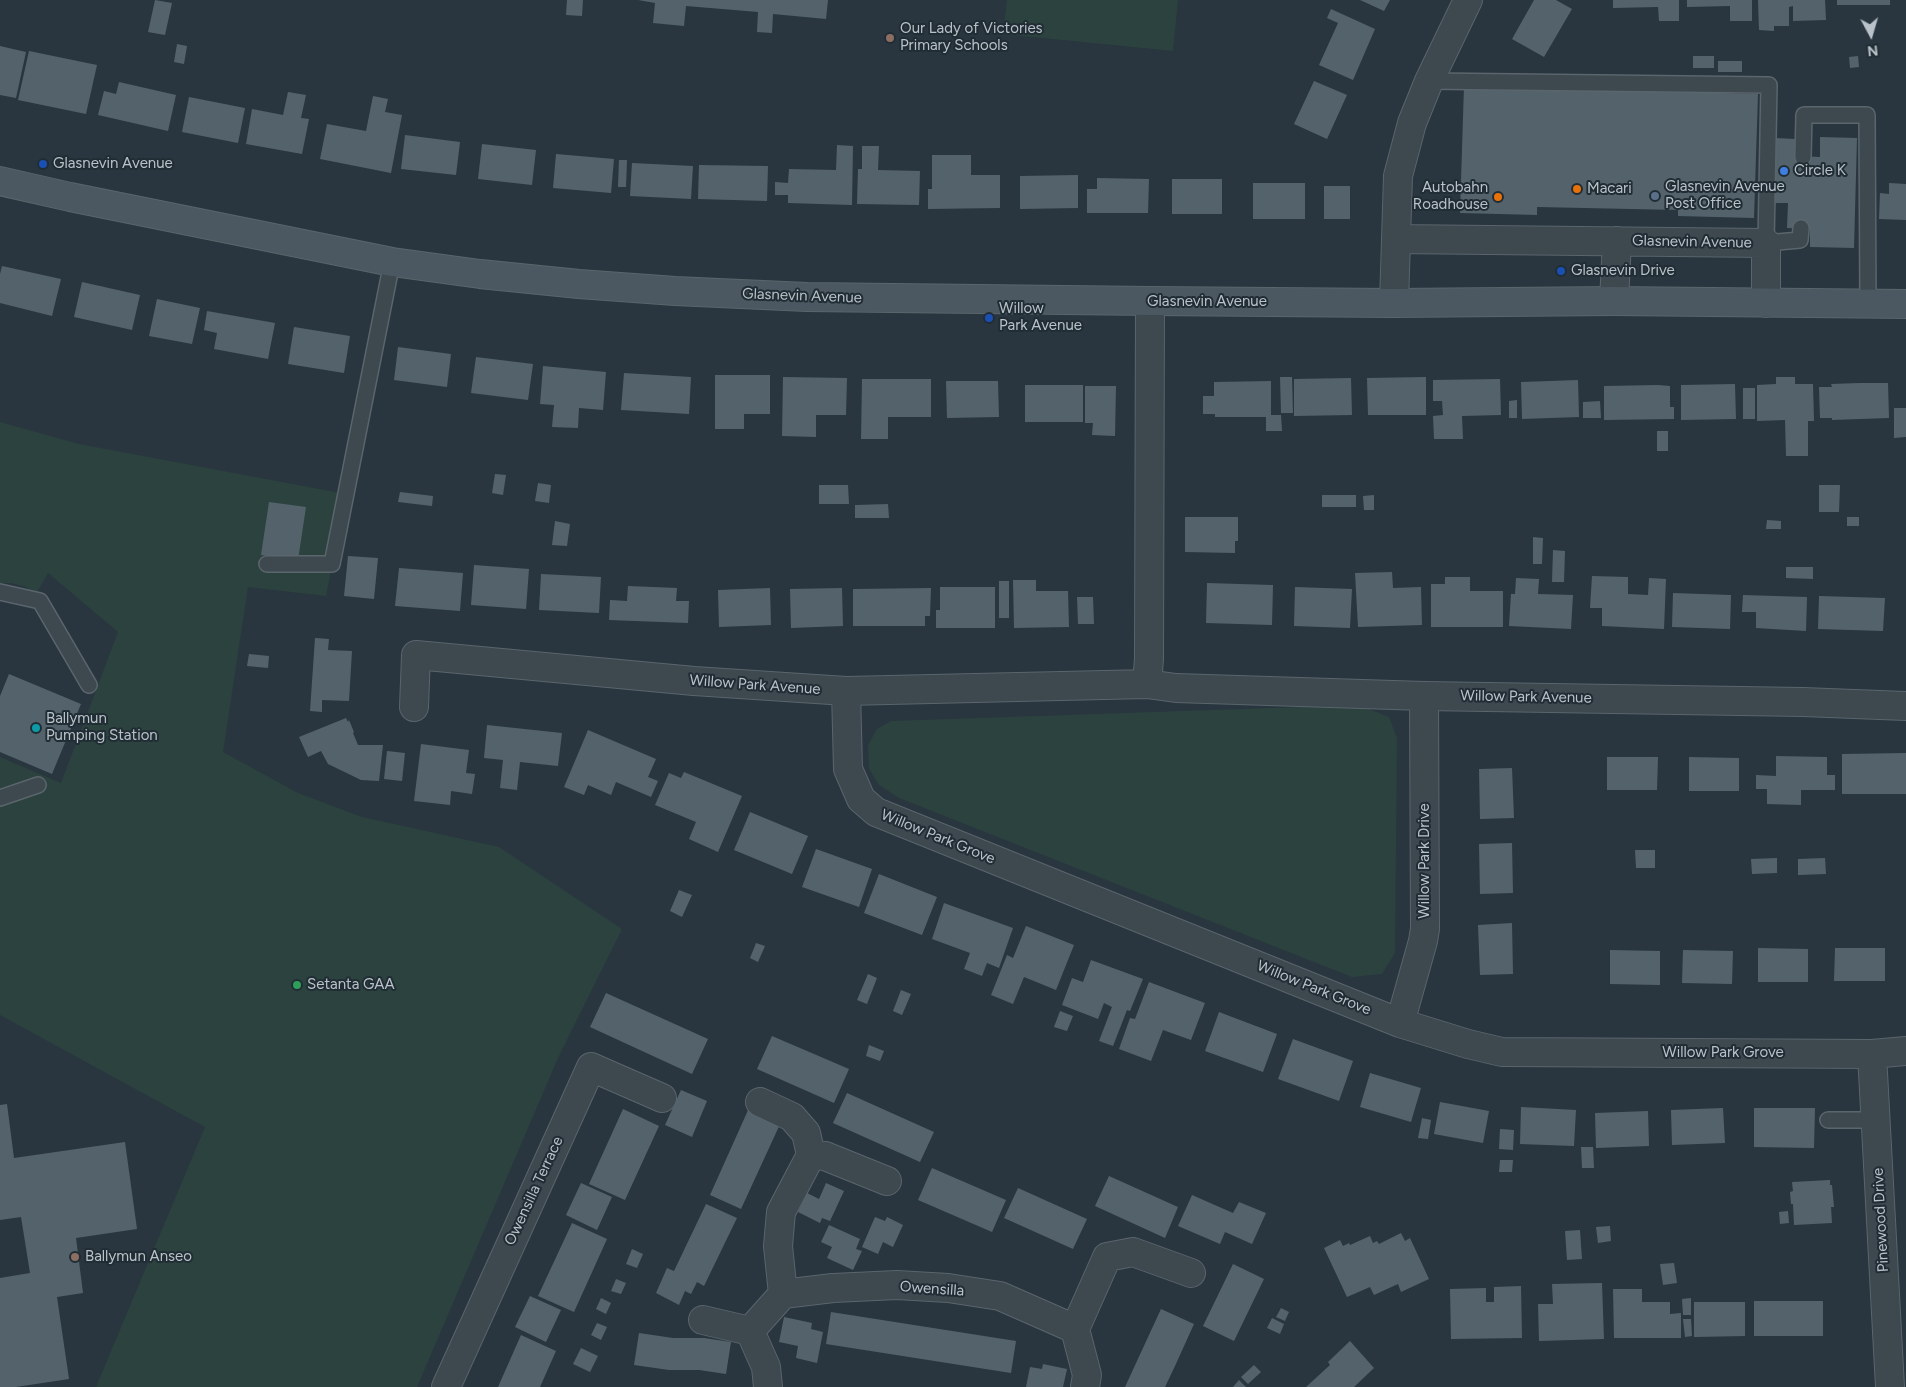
<!DOCTYPE html>
<html>
<head>
<meta charset="utf-8">
<style>
	body { margin:0 }
	#map { position:relative; width:1906px; height:1387px; overflow:hidden; background:#29363f; font-family:Figtree,sans-serif }
	canvas { display:block }
	.north { position:absolute; left:1846px; top:10px; width:50px; height:50px; -webkit-text-stroke:4px #212d34; paint-order:stroke; rotate:174deg; font-size:14px; font-weight:700; line-height:20px; text-align:center; color:#b9c2c9 }
	.north::after { content:''; display:block; margin:auto; width:18px; height:22px; background:#b9c2c9; clip-path:polygon(50% 0,100% 100%,50% 72%,0 100%) }
</style>
</head>
<body>
<div id="map">
<canvas width="1906" height="1387"></canvas>
<div class="north">N</div>
</div>
<script>
const ctx = document.querySelector('canvas').getContext('2d');
ctx.lineJoin = 'round';
function fillPath(path, color) {
  ctx.fillStyle = color;
  ctx.fill(path, 'evenodd');
}
function poly(rows) {
  const path = new Path2D();
  for (const r of rows) {
    path.moveTo(r[0], r[1]);
    for (let i = 2; i < r.length; i += 2) path.lineTo(r[i], r[i + 1]);
  }
  return path;
}
function strokePath(path, color, width, dash) {
  ctx.strokeStyle = color;
  ctx.lineWidth = width;
  ctx.lineCap = dash ? 'butt' : 'round';
  ctx.setLineDash(dash || []);
  ctx.stroke(path);
}
function label(font, color, halo, rows, align = 'center') {
  ctx.font = font + ' Figtree,sans-serif';
  ctx.lineWidth = 4;
  ctx.setLineDash([]);
  ctx.textBaseline = 'middle';
  ctx.strokeStyle = halo;
  ctx.fillStyle = color;
  for (const [text, x, y, turn = 0] of rows) {
    ctx.save();
    ctx.translate(x, y);
    ctx.rotate((+turn || 0) * Math.PI / 180);
    ctx.textAlign = isNaN(turn) ? turn : align;
    if (halo) ctx.strokeText(text, 0, 0);
    ctx.fillText(text, 0, 0);
    ctx.restore();
  }
}
fillPath(poly([
	[1007,0,1178,0,1173,51,1003,34],
	[0,422,79,444,346,494,326,596,248,587,223,752,298,793,362,817,499,847,622,929,558,1058,417,1387,96,1387,205,1127,0,1015,0,757,61,783,118,632,48,573,36,594,26,587,11,583,0,583],
	[1359,705,1389,717,1397,738,1395,953,1382,974,1352,977,899,798,879,785,869,769,868,745,877,729,891,721]
]), '#2c423f');
fillPath(poly([
	[155,0,172,3,165,35,148,32],
	[567,0,583,0,582,16,566,15],
	[638,0,828,0,826,19,773,14,772,33,757,32,758,12,686,6,684,26,653,23,655,3],
	[1360,0,1390,0,1384,11],
	[1534,0,1556,0,1572,9,1544,57,1512,39],
	[1613,0,1679,0,1679,21,1659,21,1658,7,1613,8],
	[1687,0,1752,0,1752,21,1730,21,1730,6,1687,7],
	[1758,0,1825,0,1826,20,1793,21,1793,6,1789,7,1789,26,1774,26,1774,31,1759,30],
	[1837,0,1890,0,1890,5,1837,5],
	[1331,9,1375,29,1353,80,1319,65,1338,23,1327,18],
	[177,44,187,46,184,64,174,62],
	[0,46,26,52,16,98,0,95],
	[29,51,97,65,86,114,18,100],
	[1693,56,1714,56,1714,68,1693,68],
	[1858,56,1859,67,1850,68,1849,57],
	[1718,61,1742,61,1742,72,1718,72],
	[1314,81,1347,95,1327,139,1294,124],
	[119,82,176,95,168,131,98,115,104,91,116,94],
	[1464,86,1758,94,1754,218,1678,216,1678,210,1537,207,1537,215,1460,213],
	[288,92,306,95,301,118,309,119,302,154,246,144,252,109,283,115],
	[373,96,388,99,385,112,402,115,391,173,320,159,327,124,366,131],
	[189,97,245,108,238,143,182,132],
	[405,135,460,142,456,175,401,169],
	[1820,137,1857,138,1854,248,1810,247,1810,229,1787,228,1788,203,1772,203,1775,138,1795,139,1795,156,1820,157],
	[482,144,536,150,532,185,478,179],
	[837,145,853,146,852,205,788,203,788,195,775,195,775,182,788,183,789,169,836,170],
	[862,146,879,146,878,170,920,171,919,205,857,204,858,169,862,169],
	[556,154,614,159,611,193,553,188],
	[932,155,971,155,971,175,1000,175,1000,208,928,209,928,189,932,189],
	[619,160,627,160,626,187,618,187],
	[632,163,693,166,691,199,630,196],
	[699,165,768,166,767,201,698,199],
	[1078,175,1078,208,1020,209,1020,176],
	[1097,178,1149,179,1148,213,1087,213,1087,189,1097,189],
	[1172,179,1222,179,1222,214,1172,214],
	[1253,183,1305,183,1305,219,1253,219],
	[1889,183,1906,184,1906,220,1879,219,1880,193,1889,194],
	[1324,186,1350,186,1350,219,1324,219],
	[2,266,61,279,52,316,0,303,0,274],
	[82,282,140,295,132,330,74,317],
	[157,299,200,308,192,344,149,336],
	[207,311,275,323,268,359,214,349,217,333,204,330],
	[294,327,350,336,344,373,288,364],
	[398,347,451,354,447,387,394,380],
	[476,357,533,364,528,400,471,393],
	[543,366,606,372,603,410,579,408,578,428,552,427,554,405,540,404],
	[624,373,691,377,689,414,621,410],
	[715,375,770,375,770,414,744,414,744,429,715,429],
	[783,377,847,378,846,415,816,415,816,437,782,436],
	[1280,377,1292,377,1293,413,1281,413],
	[1426,377,1426,415,1368,415,1367,378],
	[1776,377,1795,377,1795,384,1813,384,1814,421,1808,421,1808,456,1786,456,1785,420,1757,421,1757,385,1776,384],
	[1351,378,1352,415,1294,416,1294,379],
	[862,379,931,379,931,417,888,417,888,439,861,439],
	[1500,379,1501,415,1462,416,1463,439,1434,439,1433,416,1443,415,1442,401,1433,401,1433,380],
	[1578,380,1579,417,1522,419,1521,382],
	[946,381,998,381,999,417,947,418],
	[1271,381,1271,415,1281,415,1282,431,1266,431,1266,417,1215,417,1215,414,1203,414,1203,396,1214,396,1214,382],
	[1860,383,1888,383,1889,418,1832,420,1832,418,1820,418,1819,387,1832,387,1831,384],
	[1735,384,1736,419,1681,420,1681,385],
	[1025,385,1083,385,1083,422,1025,422],
	[1658,385,1670,386,1670,407,1674,407,1674,419,1604,420,1604,386],
	[1085,386,1116,386,1115,436,1092,435,1093,423,1085,423],
	[1743,388,1755,388,1755,419,1743,419],
	[1517,400,1517,418,1509,418,1509,401],
	[1600,401,1601,418,1583,418,1583,402],
	[1894,408,1906,408,1906,437,1894,438],
	[1657,431,1668,431,1668,451,1657,451],
	[495,474,506,475,503,495,492,493],
	[538,483,551,485,549,503,535,501],
	[819,485,848,485,849,504,819,504],
	[1819,485,1840,485,1839,512,1819,512],
	[400,492,433,496,432,506,398,502],
	[1322,495,1356,495,1356,507,1322,507],
	[1374,495,1374,510,1364,510,1363,496],
	[269,502,306,507,298,560,261,555],
	[888,504,889,518,855,518,855,505],
	[1185,517,1238,517,1238,541,1235,541,1235,553,1185,552],
	[1847,517,1859,517,1859,526,1847,526],
	[1767,520,1781,521,1781,529,1766,529],
	[555,521,570,524,567,546,552,545],
	[1533,537,1543,538,1542,564,1533,564],
	[1553,550,1565,551,1564,582,1552,582],
	[348,556,378,558,374,599,344,596],
	[474,565,529,569,526,609,471,605],
	[1786,567,1813,567,1813,579,1786,578],
	[399,568,463,573,460,611,395,606],
	[1392,572,1393,588,1421,587,1422,625,1358,627,1355,573],
	[541,574,601,577,599,613,539,610],
	[1592,576,1628,577,1628,594,1648,595,1649,578,1666,579,1664,629,1602,626,1602,608,1590,608],
	[1445,577,1470,577,1470,591,1503,591,1503,627,1431,627,1431,584,1445,584],
	[1516,578,1539,579,1538,594,1573,595,1571,629,1509,626,1511,594,1515,594],
	[1013,580,1036,580,1036,591,1068,591,1069,627,1014,628],
	[999,581,1009,581,1009,618,999,618],
	[1207,583,1273,585,1272,625,1206,623],
	[628,586,677,588,676,601,689,601,688,623,609,620,610,600,627,601],
	[940,587,995,587,995,628,936,628,936,610,940,610],
	[1295,587,1352,589,1350,628,1294,626],
	[770,588,771,625,719,627,718,590],
	[842,588,843,626,791,628,790,589],
	[931,588,930,616,925,616,925,626,853,626,853,589],
	[1673,593,1731,595,1730,629,1672,627],
	[1743,595,1807,597,1806,631,1756,628,1756,612,1742,612],
	[1819,596,1885,598,1883,631,1818,629],
	[1077,597,1093,597,1094,624,1078,624],
	[315,638,329,639,328,650,352,651,349,701,322,700,322,712,310,711],
	[249,654,269,656,268,668,247,666],
	[9,674,81,704,52,774,0,752,0,696],
	[346,718,348,722,349,720,354,732,353,733,358,745,383,745,379,781,361,780,328,764,321,751,308,757,299,737],
	[487,725,562,733,558,766,520,762,517,790,500,788,503,760,484,758],
	[588,730,656,759,648,777,658,781,651,797,616,782,611,795,588,785,584,795,564,787],
	[421,744,469,750,466,773,475,774,472,794,451,791,450,805,414,801],
	[387,751,405,753,402,781,384,779],
	[1906,753,1906,794,1842,794,1842,754],
	[1776,756,1827,757,1827,775,1835,775,1835,790,1801,790,1801,805,1767,804,1767,789,1756,789,1756,775,1776,776],
	[1607,757,1658,757,1657,790,1607,790],
	[1689,757,1739,758,1739,791,1689,791],
	[1512,768,1514,818,1480,819,1479,769],
	[684,772,742,796,718,852,689,839,696,822,655,805,669,773,681,778],
	[750,812,808,836,792,874,734,850],
	[1512,843,1513,893,1480,894,1479,844],
	[816,849,872,869,859,907,802,887],
	[1635,850,1655,850,1655,868,1636,868],
	[1777,858,1777,873,1752,874,1751,859],
	[1825,858,1826,874,1798,875,1798,859],
	[879,874,937,897,922,935,864,913],
	[679,890,692,895,682,917,670,911],
	[944,903,1013,928,999,968,987,963,982,976,964,969,970,953,932,939],
	[1512,923,1513,974,1480,975,1478,925],
	[1026,926,1074,945,1056,990,1024,977,1013,1004,991,995,1007,955,1013,958],
	[756,943,765,946,758,962,750,958],
	[1758,948,1808,949,1808,982,1758,982],
	[1835,948,1885,948,1885,981,1834,981],
	[1610,950,1660,951,1660,985,1610,984],
	[1683,950,1733,951,1732,984,1682,983],
	[1091,960,1143,979,1130,1011,1127,1010,1113,1046,1099,1041,1112,1007,1104,1003,1098,1019,1062,1005,1072,978,1083,982],
	[868,974,877,978,867,1004,857,1000],
	[1149,982,1205,1003,1191,1040,1163,1030,1151,1061,1119,1049,1130,1018,1135,1019],
	[901,990,911,994,902,1015,893,1011],
	[606,993,708,1039,692,1074,590,1027],
	[1060,1011,1073,1016,1067,1031,1054,1027],
	[1219,1012,1277,1034,1263,1072,1205,1051],
	[772,1036,849,1069,834,1103,757,1069],
	[1293,1039,1353,1061,1339,1101,1278,1079],
	[869,1045,884,1051,880,1061,866,1056],
	[1370,1073,1421,1088,1411,1122,1360,1107],
	[681,1090,707,1101,692,1137,665,1125],
	[847,1093,934,1132,920,1162,833,1123],
	[1440,1102,1489,1111,1483,1143,1434,1134],
	[7,1104,14,1158,125,1142,137,1229,76,1238,83,1293,57,1297,69,1379,16,1387,0,1387,0,1278,30,1273,21,1217,0,1220,0,1105],
	[1521,1107,1576,1110,1574,1146,1520,1144],
	[749,1108,781,1122,741,1209,710,1195],
	[1723,1108,1725,1143,1672,1145,1671,1110],
	[1754,1108,1815,1108,1814,1148,1754,1147],
	[623,1109,659,1126,625,1200,589,1184],
	[1648,1111,1649,1146,1596,1148,1595,1113],
	[1422,1118,1431,1120,1428,1139,1418,1138],
	[1500,1129,1514,1130,1513,1150,1499,1149],
	[1581,1147,1593,1147,1594,1168,1582,1168],
	[1500,1160,1513,1160,1512,1172,1499,1172],
	[932,1168,1006,1200,992,1232,918,1200],
	[1109,1176,1178,1207,1165,1238,1095,1206],
	[1830,1180,1830,1185,1832,1185,1834,1207,1831,1207,1832,1223,1794,1225,1793,1204,1791,1204,1790,1192,1793,1191,1792,1182],
	[581,1183,612,1197,597,1230,566,1215],
	[826,1183,844,1191,830,1221,822,1218,820,1223,798,1212,807,1193,819,1199],
	[1018,1188,1087,1219,1073,1249,1004,1218],
	[1192,1195,1233,1213,1239,1202,1266,1213,1252,1244,1225,1232,1220,1244,1178,1226],
	[706,1204,737,1218,704,1286,697,1282,691,1294,685,1291,679,1305,656,1293,667,1268,674,1271],
	[1788,1211,1789,1223,1780,1224,1779,1212],
	[875,1217,885,1221,887,1217,903,1225,893,1247,883,1242,878,1254,862,1247],
	[572,1223,607,1239,574,1312,538,1296],
	[829,1225,860,1239,856,1249,862,1251,853,1270,827,1258,832,1247,821,1242],
	[1610,1226,1611,1241,1598,1243,1596,1227],
	[1580,1230,1582,1259,1567,1260,1565,1231],
	[1401,1233,1405,1241,1410,1238,1429,1279,1401,1292,1398,1284,1374,1295,1370,1287,1347,1297,1324,1248,1340,1240,1343,1246,1349,1243,1350,1245,1370,1236,1373,1243,1377,1241,1379,1244],
	[632,1249,643,1254,637,1268,626,1264],
	[1674,1263,1677,1283,1663,1285,1660,1264],
	[1233,1264,1264,1279,1234,1341,1203,1326],
	[616,1279,626,1283,621,1294,611,1291],
	[1602,1283,1604,1339,1539,1341,1538,1304,1553,1304,1552,1284],
	[1521,1286,1522,1338,1451,1339,1450,1289,1486,1288,1486,1302,1494,1302,1494,1287],
	[1613,1289,1642,1289,1642,1302,1670,1302,1670,1314,1681,1313,1681,1338,1614,1338],
	[530,1296,561,1310,546,1342,515,1327],
	[601,1298,611,1303,606,1314,596,1309],
	[1691,1298,1691,1315,1683,1315,1682,1299],
	[1754,1301,1823,1301,1823,1336,1754,1336],
	[1694,1302,1745,1302,1745,1336,1694,1337],
	[1281,1308,1289,1312,1285,1321,1276,1317],
	[1161,1309,1194,1324,1175,1366,1165,1387,1125,1387],
	[831,1312,1016,1341,1011,1373,826,1344],
	[784,1317,812,1323,811,1329,823,1332,817,1363,796,1358,798,1346,779,1342],
	[1272,1318,1284,1324,1280,1334,1267,1328],
	[1683,1319,1691,1319,1692,1336,1685,1337],
	[597,1323,607,1327,601,1340,591,1335],
	[639,1333,673,1338,704,1338,731,1342,726,1374,699,1370,669,1370,634,1365],
	[521,1335,556,1351,540,1387,498,1387],
	[1350,1341,1374,1368,1354,1387,1306,1387,1330,1365,1328,1362],
	[581,1348,598,1356,590,1372,573,1364],
	[1043,1364,1067,1369,1063,1387,1026,1387,1030,1367,1042,1369],
	[1254,1365,1261,1372,1248,1384,1241,1377],
	[1239,1380,1246,1387,1233,1387]
]), '#54636b');
const lane = poly([
	[1429,81,1769,85,1766,243,1800,240,1801,228],
	[1803,157,1804,115,1867,115,1868,303],
	[267,564,332,564,392,262],
	[0,592,40,601,89,685],
	[0,798,38,785],
	[1828,1120,1876,1120]
]);
const street = poly([
	[1396,239,1766,243,1766,303],
	[1614,301,1617,241],
	[1394,303,1398,176,1412,123,1429,81,1468,0],
	[1147,684,1149,659,1150,301],
	[846,691,848,769,861,799,876,812,1400,1023,1468,1044,1502,1052,1872,1054,1906,1051],
	[414,707,416,655,694,681,846,691,1147,684,1176,688,1424,696,1803,702,1906,706],
	[1400,1023,1423,941,1425,929,1424,696],
	[1872,1054,1890,1387],
	[811,1155,825,1156,887,1181],
	[783,1294,833,1288,897,1285,948,1288,1000,1296,1075,1329],
	[703,1320,750,1331,766,1367,768,1387],
	[750,1331,783,1294,778,1246,781,1212,811,1155,806,1133,792,1117,760,1102],
	[446,1387,591,1067,662,1098],
	[1085,1387,1087,1375,1075,1329,1107,1257,1133,1252,1191,1273]
]);
const secondary = poly([
	[0,181,70,197,392,262,480,274,579,284,675,291,807,297,1150,301,1394,303,1614,301,1906,304]
]);
strokePath(lane, '#5a656c', 18);
strokePath(street, '#5a656c', 30);
strokePath(secondary, '#5a656c', 30);
strokePath(lane, '#3d484f', 15);
strokePath(street, '#3d484f', 28);
strokePath(secondary, '#4b5861', 28);
for (const [x, y, r, color] of [
	[890,38,5,"#8d6e63"],
	[43,164,5,"#1a4fb4"],
	[1784,171,5,"#3f7fe0"],
	[1577,189,5,"#e8710a"],
	[1655,196,5,"#5c6f8a"],
	[1498,197,5,"#e8710a"],
	[1561,271,5,"#1a4fb4"],
	[989,318,5,"#1a4fb4"],
	[36,728,5,"#0f9aa8"],
	[297,985,5,"#2e9e5b"],
	[75,1257,5,"#8d6e63"]
]) {
  const dot = new Path2D();
  dot.arc(x, y, r, 0, 2 * Math.PI);
  ctx.fillStyle = color;
  ctx.fill(dot);
  strokePath(dot, '#212d34', 2);
}
label('15px', '#b9c2c9', '#212d34', [
	["Our Lady of Victories",900,29],
	["Primary Schools",900,46],
	["Glasnevin Avenue",53,164],
	["Circle K",1794,171],
	["Glasnevin Avenue",1665,187],
	["Post Office",1665,204],
	["Autobahn",1488,188,"right"],
	["Roadhouse",1488,205,"right"],
	["Macari",1587,189],
	["Glasnevin Drive",1571,271],
	["Willow",999,309],
	["Park Avenue",999,326],
	["Ballymun",46,719],
	["Pumping Station",46,736],
	["Setanta GAA",307,985],
	["Ballymun Anseo",85,1257]
], 'left');
label('15px', '#b9c2c9', '#212d34', [
	["Glasnevin Avenue",1692,242,1],
	["Glasnevin Avenue",802,296,2],
	["Glasnevin Avenue",1207,302],
	["Willow Park Avenue",755,685,4],
	["Willow Park Avenue",1526,697,1],
	["Willow Park Grove",938,837,22],
	["Willow Park Drive",1425,861,-90],
	["Willow Park Grove",1314,988,22],
	["Willow Park Grove",1723,1053],
	["Owensilla Terrace",534,1191,-65],
	["Pinewood Drive",1881,1220,-93],
	["Owensilla",932,1289,4]
]);
</script>
</body>
</html>
